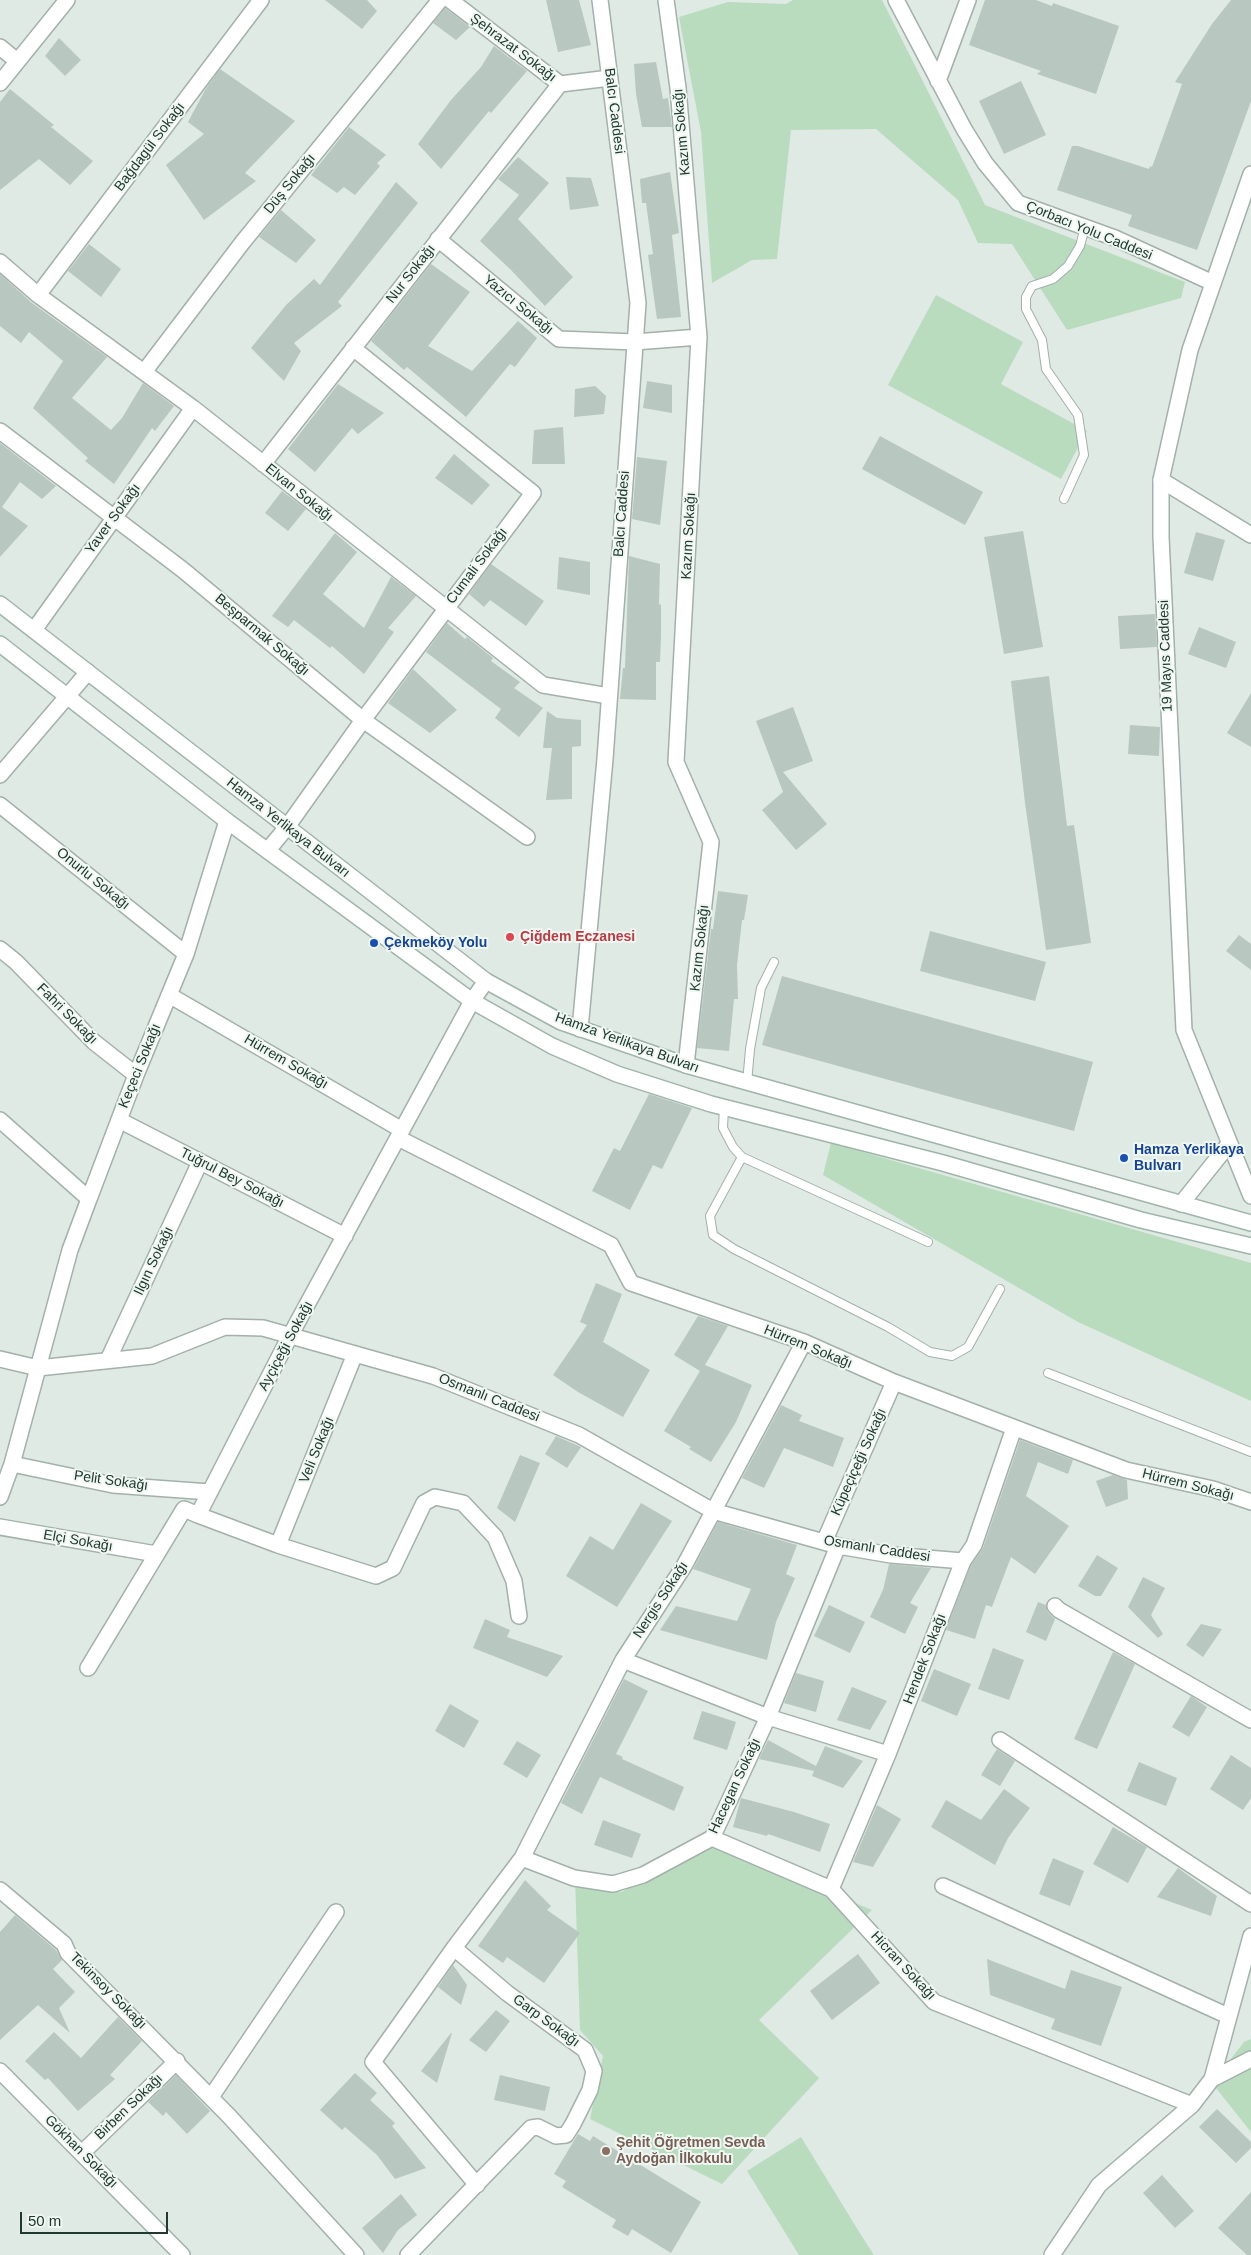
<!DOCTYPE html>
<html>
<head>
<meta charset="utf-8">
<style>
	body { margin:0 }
	#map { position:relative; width:1251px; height:2255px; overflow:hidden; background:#dfeae4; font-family:Helvetica,sans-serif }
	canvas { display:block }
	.scale { position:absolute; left:20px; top:2212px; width:148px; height:22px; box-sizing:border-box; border:2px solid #213930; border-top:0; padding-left:6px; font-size:15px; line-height:18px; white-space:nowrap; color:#213930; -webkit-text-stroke:4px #eff7f2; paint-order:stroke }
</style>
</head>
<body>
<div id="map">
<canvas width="1251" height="2255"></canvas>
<div class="scale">50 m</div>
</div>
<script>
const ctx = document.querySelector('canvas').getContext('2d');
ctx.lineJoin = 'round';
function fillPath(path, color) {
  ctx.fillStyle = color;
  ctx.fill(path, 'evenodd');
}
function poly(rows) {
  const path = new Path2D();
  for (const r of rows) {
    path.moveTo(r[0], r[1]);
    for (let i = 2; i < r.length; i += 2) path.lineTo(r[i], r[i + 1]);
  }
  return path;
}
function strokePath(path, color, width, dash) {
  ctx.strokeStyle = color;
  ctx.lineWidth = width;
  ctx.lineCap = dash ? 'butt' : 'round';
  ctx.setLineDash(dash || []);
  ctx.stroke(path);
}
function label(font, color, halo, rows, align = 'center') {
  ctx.font = font + ' Helvetica,sans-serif';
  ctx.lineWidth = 4;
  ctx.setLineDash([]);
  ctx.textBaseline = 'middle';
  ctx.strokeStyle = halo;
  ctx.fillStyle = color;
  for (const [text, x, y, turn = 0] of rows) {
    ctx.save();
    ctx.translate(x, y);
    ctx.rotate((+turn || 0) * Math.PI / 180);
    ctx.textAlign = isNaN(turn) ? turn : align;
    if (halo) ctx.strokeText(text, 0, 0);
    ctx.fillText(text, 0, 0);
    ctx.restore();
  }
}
fillPath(poly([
	[793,0,882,0,985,205,1185,282,1181,298,1067,330,1012,244,978,243,958,200,876,129,791,130,777,259,752,260,712,283,701,132,679,17,728,2,786,4],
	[936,295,1023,342,1001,384,1087,431,1061,479,888,385],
	[831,1143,1251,1263,1251,1401,1078,1322,823,1175],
	[701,1839,872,1910,759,2020,819,2078,722,2184,590,2119,603,2056,580,2030,575,1877,622,1892],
	[1251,2039,1251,2132,1212,2083,1244,2042],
	[801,2137,861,2235,874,2255,799,2255,747,2171]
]), '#b9dbbe');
fillPath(poly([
	[325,0,367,0,377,11,362,29],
	[546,0,579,0,591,45,558,52],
	[985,0,1036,0,1052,6,1053,3,1119,26,1096,94,1037,74,1041,71,969,45],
	[1231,0,1251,0,1251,101,1197,250,1128,226,1132,215,1057,190,1072,146,1078,146,1149,169,1150,166,1152,167,1182,84,1175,82,1212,24],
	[445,8,470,27,456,40,433,23],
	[59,38,81,60,65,76,45,56],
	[494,46,527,71,491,113,489,111,441,169,418,144,451,100,481,67],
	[656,62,663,99,668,98,672,127,642,127,636,94,634,64],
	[220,69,295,121,245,173,256,181,204,220,166,165,204,134,188,122,205,90],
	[1021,81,1046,135,1004,154,979,101],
	[10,89,54,125,51,127,93,161,70,185,39,159,0,190,0,102],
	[349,127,386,155,377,163,380,166,355,195,344,187,337,193,311,175],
	[518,157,549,183,518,219,573,277,545,306,511,270,480,241,519,195,498,179],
	[670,172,679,233,672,235,681,317,657,319,648,255,653,254,646,203,642,203,640,179],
	[566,177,591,178,599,206,570,210],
	[396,182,418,203,338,302,342,306,294,343,301,351,284,381,251,348,286,305,314,279,320,285],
	[281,210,316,240,296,263,259,237],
	[89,244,121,269,101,297,68,271],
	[431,264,470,292,428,346,472,371,518,321,537,338,515,367,510,364,466,417,407,367,404,370,371,341],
	[0,274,32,303,107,357,72,398,111,430,122,418,143,383,174,406,155,431,152,428,114,484,85,461,88,458,33,408,63,361,29,332,21,343,0,326],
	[647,381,672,385,672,413,643,408],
	[338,384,384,413,358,434,352,428,315,472,288,449],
	[595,386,606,396,604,414,574,417,575,389],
	[563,427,565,464,532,464,534,430],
	[880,436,983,492,965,525,862,469],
	[0,443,56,486,42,499,20,482,2,507,28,526,0,557],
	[454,454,490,485,472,505,435,478],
	[637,457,667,461,660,525,632,519],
	[282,491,306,509,288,531,265,513],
	[1023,531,1043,647,1004,654,984,537],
	[1196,532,1225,540,1213,581,1184,573],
	[335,533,357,552,323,594,364,628,391,577,416,596,388,628,394,632,364,674,332,646,330,648,294,620,288,627,272,616],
	[629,556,660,564,659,604,661,605,661,636,660,662,656,662,656,700,620,699,623,668,625,668],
	[559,557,590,562,590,595,557,589],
	[491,564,544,601,526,626,490,600,484,607,469,594],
	[1155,614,1157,647,1120,649,1118,616],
	[447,623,465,639,467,637,493,658,491,661,520,682,514,688,543,708,519,737,495,718,501,709,426,652],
	[1199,627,1236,642,1226,668,1188,654],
	[413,669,457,710,430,733,388,703],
	[1049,676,1067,826,1074,825,1091,943,1046,950,1025,803,1011,681],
	[1251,693,1251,747,1227,733],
	[793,707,813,761,783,772,827,824,796,850,762,810,783,792,756,721],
	[547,711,557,718,581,720,581,746,572,747,572,799,546,800,552,748,543,748],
	[1130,725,1160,727,1159,756,1128,754],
	[718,891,748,895,744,920,742,920,737,965,738,999,734,999,729,1051,697,1048,711,929,713,929],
	[930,931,1046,962,1035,1001,920,971],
	[1239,935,1251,944,1251,970,1226,951],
	[782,976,1093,1062,1074,1131,762,1045],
	[649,1094,692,1108,662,1169,653,1165,630,1210,592,1191,614,1148,620,1151],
	[596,1283,622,1294,603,1342,650,1370,623,1417,578,1392,553,1375,587,1325,580,1322],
	[698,1316,728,1326,705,1365,752,1385,736,1422,711,1462,689,1449,691,1447,664,1431,700,1371,674,1355],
	[781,1405,802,1415,799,1421,844,1438,833,1467,784,1448,764,1488,742,1478],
	[556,1436,581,1447,567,1468,545,1454],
	[1020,1440,1073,1460,1068,1474,1038,1462,1026,1496,1069,1526,1035,1574,1011,1557,992,1607,986,1605,975,1639,946,1630,971,1565,983,1548],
	[520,1455,540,1463,515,1522,497,1508],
	[1113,1475,1127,1480,1128,1499,1106,1507,1096,1481],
	[641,1503,672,1521,617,1607,566,1576,590,1536,613,1550],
	[718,1522,797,1545,786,1574,795,1578,776,1622,767,1660,660,1630,676,1606,737,1621,751,1589,693,1569],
	[1097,1555,1118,1568,1101,1596,1095,1596,1078,1586],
	[889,1564,931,1568,910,1603,918,1607,905,1634,870,1617,883,1590],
	[1143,1577,1165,1588,1151,1615,1163,1634,1158,1638,1128,1607],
	[1038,1602,1046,1605,1048,1612,1055,1619,1046,1641,1026,1632],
	[829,1605,865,1622,850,1653,814,1636],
	[485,1619,510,1630,507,1637,563,1656,547,1677,473,1648],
	[1201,1624,1222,1629,1203,1657,1186,1645],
	[993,1648,1024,1660,1009,1700,978,1689],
	[1113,1652,1135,1664,1097,1749,1074,1739],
	[934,1669,971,1684,957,1716,921,1701],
	[796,1673,824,1681,816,1712,784,1703],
	[624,1679,648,1691,616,1754,623,1757,622,1759,684,1787,674,1811,600,1777,582,1814,561,1803],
	[852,1687,887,1701,870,1730,837,1720],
	[1191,1696,1207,1707,1189,1737,1172,1727],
	[450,1704,479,1721,464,1748,435,1731],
	[702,1711,736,1722,727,1750,693,1739],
	[768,1740,816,1766,825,1746,863,1761,843,1788,812,1776,814,1771,759,1759],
	[517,1741,541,1755,527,1778,503,1764],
	[997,1749,1015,1761,1000,1786,981,1775],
	[1231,1755,1251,1768,1251,1798,1243,1810,1210,1789],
	[1139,1762,1177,1778,1166,1806,1127,1791],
	[1004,1789,1030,1808,1008,1838,995,1865,931,1827,946,1800,981,1820],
	[741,1798,794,1812,830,1824,820,1852,768,1834,767,1836,733,1827],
	[877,1805,901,1819,873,1867,853,1862],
	[603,1820,641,1834,632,1858,594,1845],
	[1113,1827,1147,1847,1128,1883,1093,1864],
	[1053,1858,1084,1871,1070,1906,1039,1894],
	[1178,1868,1217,1896,1211,1916,1157,1897],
	[525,1880,551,1906,547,1910,580,1933,544,1983,507,1957,503,1963,478,1946],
	[15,1915,56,1950,62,1960,53,1969,75,1992,59,2008,70,2033,38,2005,0,2040,0,1932],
	[858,1954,880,1983,832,2020,810,1991],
	[987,1959,1065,1989,1071,1970,1122,1987,1101,2046,1051,2029,1055,2019,990,1995],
	[453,1965,467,1985,461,2005,438,1987],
	[496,2010,510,2021,486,2052,469,2040],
	[118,2017,142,2041,110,2075,115,2079,78,2111,48,2078,45,2080,25,2061,54,2032,81,2058],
	[451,2033,452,2033,437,2083,421,2071],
	[355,2073,377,2093,370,2100,395,2123,392,2126,426,2168,395,2179,377,2155,345,2127,342,2130,320,2110],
	[176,2075,210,2111,187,2134,166,2112,163,2116,148,2102],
	[500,2075,550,2087,545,2111,494,2100],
	[1217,2109,1251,2142,1251,2148,1236,2163,1199,2127],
	[578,2134,590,2141,593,2136,701,2202,671,2253,632,2229,628,2236,612,2227,616,2220,562,2187,566,2181,554,2174],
	[1162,2175,1194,2211,1175,2228,1143,2193],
	[1251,2192,1251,2255,1247,2255,1218,2228],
	[401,2194,417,2215,398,2230,383,2253,362,2228]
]), '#b8c7c0');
const service = poly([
	[1064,499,1084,455,1078,415,1046,369,1042,340,1026,309,1026,297,1032,286,1053,279,1068,266,1080,246,1085,227],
	[747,1083,750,1049,761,988,774,962],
	[724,1107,723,1128,733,1147,742,1157,710,1216,713,1235,734,1249,888,1327,930,1352,952,1356,968,1347,1000,1289],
	[742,1157,928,1242],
	[1048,1373,1251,1452]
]);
const minor = poly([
	[450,0,560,84,610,78],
	[666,0,678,88,699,337,676,762,711,842,686,1065],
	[896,0,964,129,985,163,1018,203,1115,238,1213,283],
	[0,47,17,61],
	[938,81,968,0],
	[0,83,67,0],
	[438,239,559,339,635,342,699,337],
	[0,262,38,295,193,408,543,685,609,696],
	[38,295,261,0],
	[144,372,242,243,440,0],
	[0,431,183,570,363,720,527,837],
	[263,464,560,84],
	[1161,480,1251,535],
	[34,630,193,408],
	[0,775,88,672],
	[0,805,186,954],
	[268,850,287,827,363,720,533,493,353,348],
	[0,949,16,962,94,1042,136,1075],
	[169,995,402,1130],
	[580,1029,605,759,638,303,600,0],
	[0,1120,89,1199,136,1075,186,954,227,821],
	[119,1120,345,1236],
	[398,1138,611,1245,631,1283,804,1342,894,1382,1126,1470,1213,1489,1251,1502],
	[0,1359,38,1368,152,1356,225,1327,263,1328,433,1376,579,1435,713,1511,838,1546,891,1555,963,1561],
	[108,1360,200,1162],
	[12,1464,113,1485,210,1492],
	[0,1497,12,1464,70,1250,89,1199],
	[198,1515,278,1545,376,1576,393,1568,424,1503,435,1497,463,1503,495,1537,514,1581,519,1616],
	[0,1527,156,1554],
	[824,1542,894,1382],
	[278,1545,355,1354],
	[1055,1606,1059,1610,1251,1720],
	[623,1660,768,1717,888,1754],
	[88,1668,184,1509,198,1515,290,1336,472,1001,486,981],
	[1000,1740,1251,1904],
	[712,1838,831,1889,934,2002,1192,2105],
	[522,1858,574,1878,613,1884,643,1875,712,1838,768,1717,838,1546],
	[943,1886,1228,2016],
	[831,1889,888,1754,963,1561,974,1545,1014,1428],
	[0,1890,64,1944,68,1953,229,2116,356,2255],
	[0,2071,182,2255],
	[1212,2079,1251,2059],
	[211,2097,336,1912],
	[82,2153,177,2061],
	[477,2185,373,2062,454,1948,522,1858,623,1660,684,1566,804,1342],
	[408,2255,531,2128,538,2127,556,2136,566,2135,573,2124,590,2090,594,2071,585,2050,507,1993,454,1948],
	[1052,2255,1099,2185,1192,2105,1212,2079,1251,1936]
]);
const tertiary = poly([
	[1251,174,1190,350,1161,480,1161,537,1184,1030,1251,1196],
	[1181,1204,1229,1144]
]);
const secondary = poly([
	[0,604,486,981,561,1022,686,1065,1251,1223],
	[0,644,227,821,472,1001,552,1046,617,1074,711,1104,943,1163,1141,1220,1251,1246]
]);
strokePath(service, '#a2b1aa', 10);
strokePath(minor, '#a2b1aa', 18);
strokePath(tertiary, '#a2b1aa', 18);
strokePath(secondary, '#9fb5ab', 18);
strokePath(service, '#fff', 8);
strokePath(minor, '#fff', 15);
strokePath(tertiary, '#fff', 15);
strokePath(secondary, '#fff', 15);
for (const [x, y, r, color] of [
	[510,937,5,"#e0444e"],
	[374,943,5,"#1a4fb4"],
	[1124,1158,5,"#1a4fb4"],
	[606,2151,5,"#8d6e63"]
]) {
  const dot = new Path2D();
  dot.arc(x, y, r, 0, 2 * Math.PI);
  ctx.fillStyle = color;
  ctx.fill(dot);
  strokePath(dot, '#eff7f2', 2);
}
label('14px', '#213930', '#eff7f2', [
	["Şehrazat Sokağı",513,48,37],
	["Balcı Caddesi",614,111,83],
	["Kazım Sokağı",682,132,-95],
	["Bağdagül Sokağı",150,147,-53],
	["Düş Sokağı",290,184,-51],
	["Çorbacı Yolu Caddesi",1089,231,22],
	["Nur Sokağı",411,274,-52],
	["Yazıcı Sokağı",518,305,39],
	["Elvan Sokağı",299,493,39],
	["Balcı Caddesi",622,514,-86],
	["Yaver Sokağı",113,519,-54],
	["Kazım Sokağı",689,536,-87],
	["Cumali Sokağı",477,566,-53],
	["Beşparmak Sokağı",262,635,40],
	["19 Mayıs Caddesi",1166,656,-92],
	["Hamza Yerlikaya Bulvarı",288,828,38],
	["Onurlu Sokağı",93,879,39],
	["Kazım Sokağı",700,948,-84],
	["Fahri Sokağı",67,1014,45],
	["Hamza Yerlikaya Bulvarı",627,1043,20],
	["Hürrem Sokağı",286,1062,30],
	["Keçeci Sokağı",140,1066,-68],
	["Tuğrul Bey Sokağı",232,1178,27],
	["Ilgın Sokağı",154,1261,-65],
	["Ayçiçeği Sokağı",286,1346,-62],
	["Hürrem Sokağı",808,1347,22],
	["Osmanlı Caddesi",489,1398,22],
	["Veli Sokağı",317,1450,-68],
	["Küpeçiçeği Sokağı",859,1462,-66],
	["Pelit Sokağı",111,1481,8],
	["Hürrem Sokağı",1188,1485,14],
	["Elçi Sokağı",78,1541,10],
	["Osmanlı Caddesi",877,1549,9],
	["Nergis Sokağı",661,1600,-57],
	["Hendek Sokağı",925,1659,-69],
	["Hacegan Sokağı",735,1786,-65],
	["Hicran Sokağı",903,1966,47],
	["Tekinsoy Sokağı",108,1991,45],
	["Garp Sokağı",546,2021,36],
	["Birben Sokağı",129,2107,-44],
	["Gökhan Sokağı",81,2152,45]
]);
label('bold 14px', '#be3a42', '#eff7f2', [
	["Çiğdem Eczanesi",520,937]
], 'left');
label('bold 14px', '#164399', '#eff7f2', [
	["Çekmeköy Yolu",384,943],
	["Hamza Yerlikaya",1134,1150],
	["Bulvarı",1134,1166]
], 'left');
label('bold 14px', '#785e54', '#eff7f2', [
	["Şehit Öğretmen Sevda",616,2143],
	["Aydoğan İlkokulu",616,2159]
], 'left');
</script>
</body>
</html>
